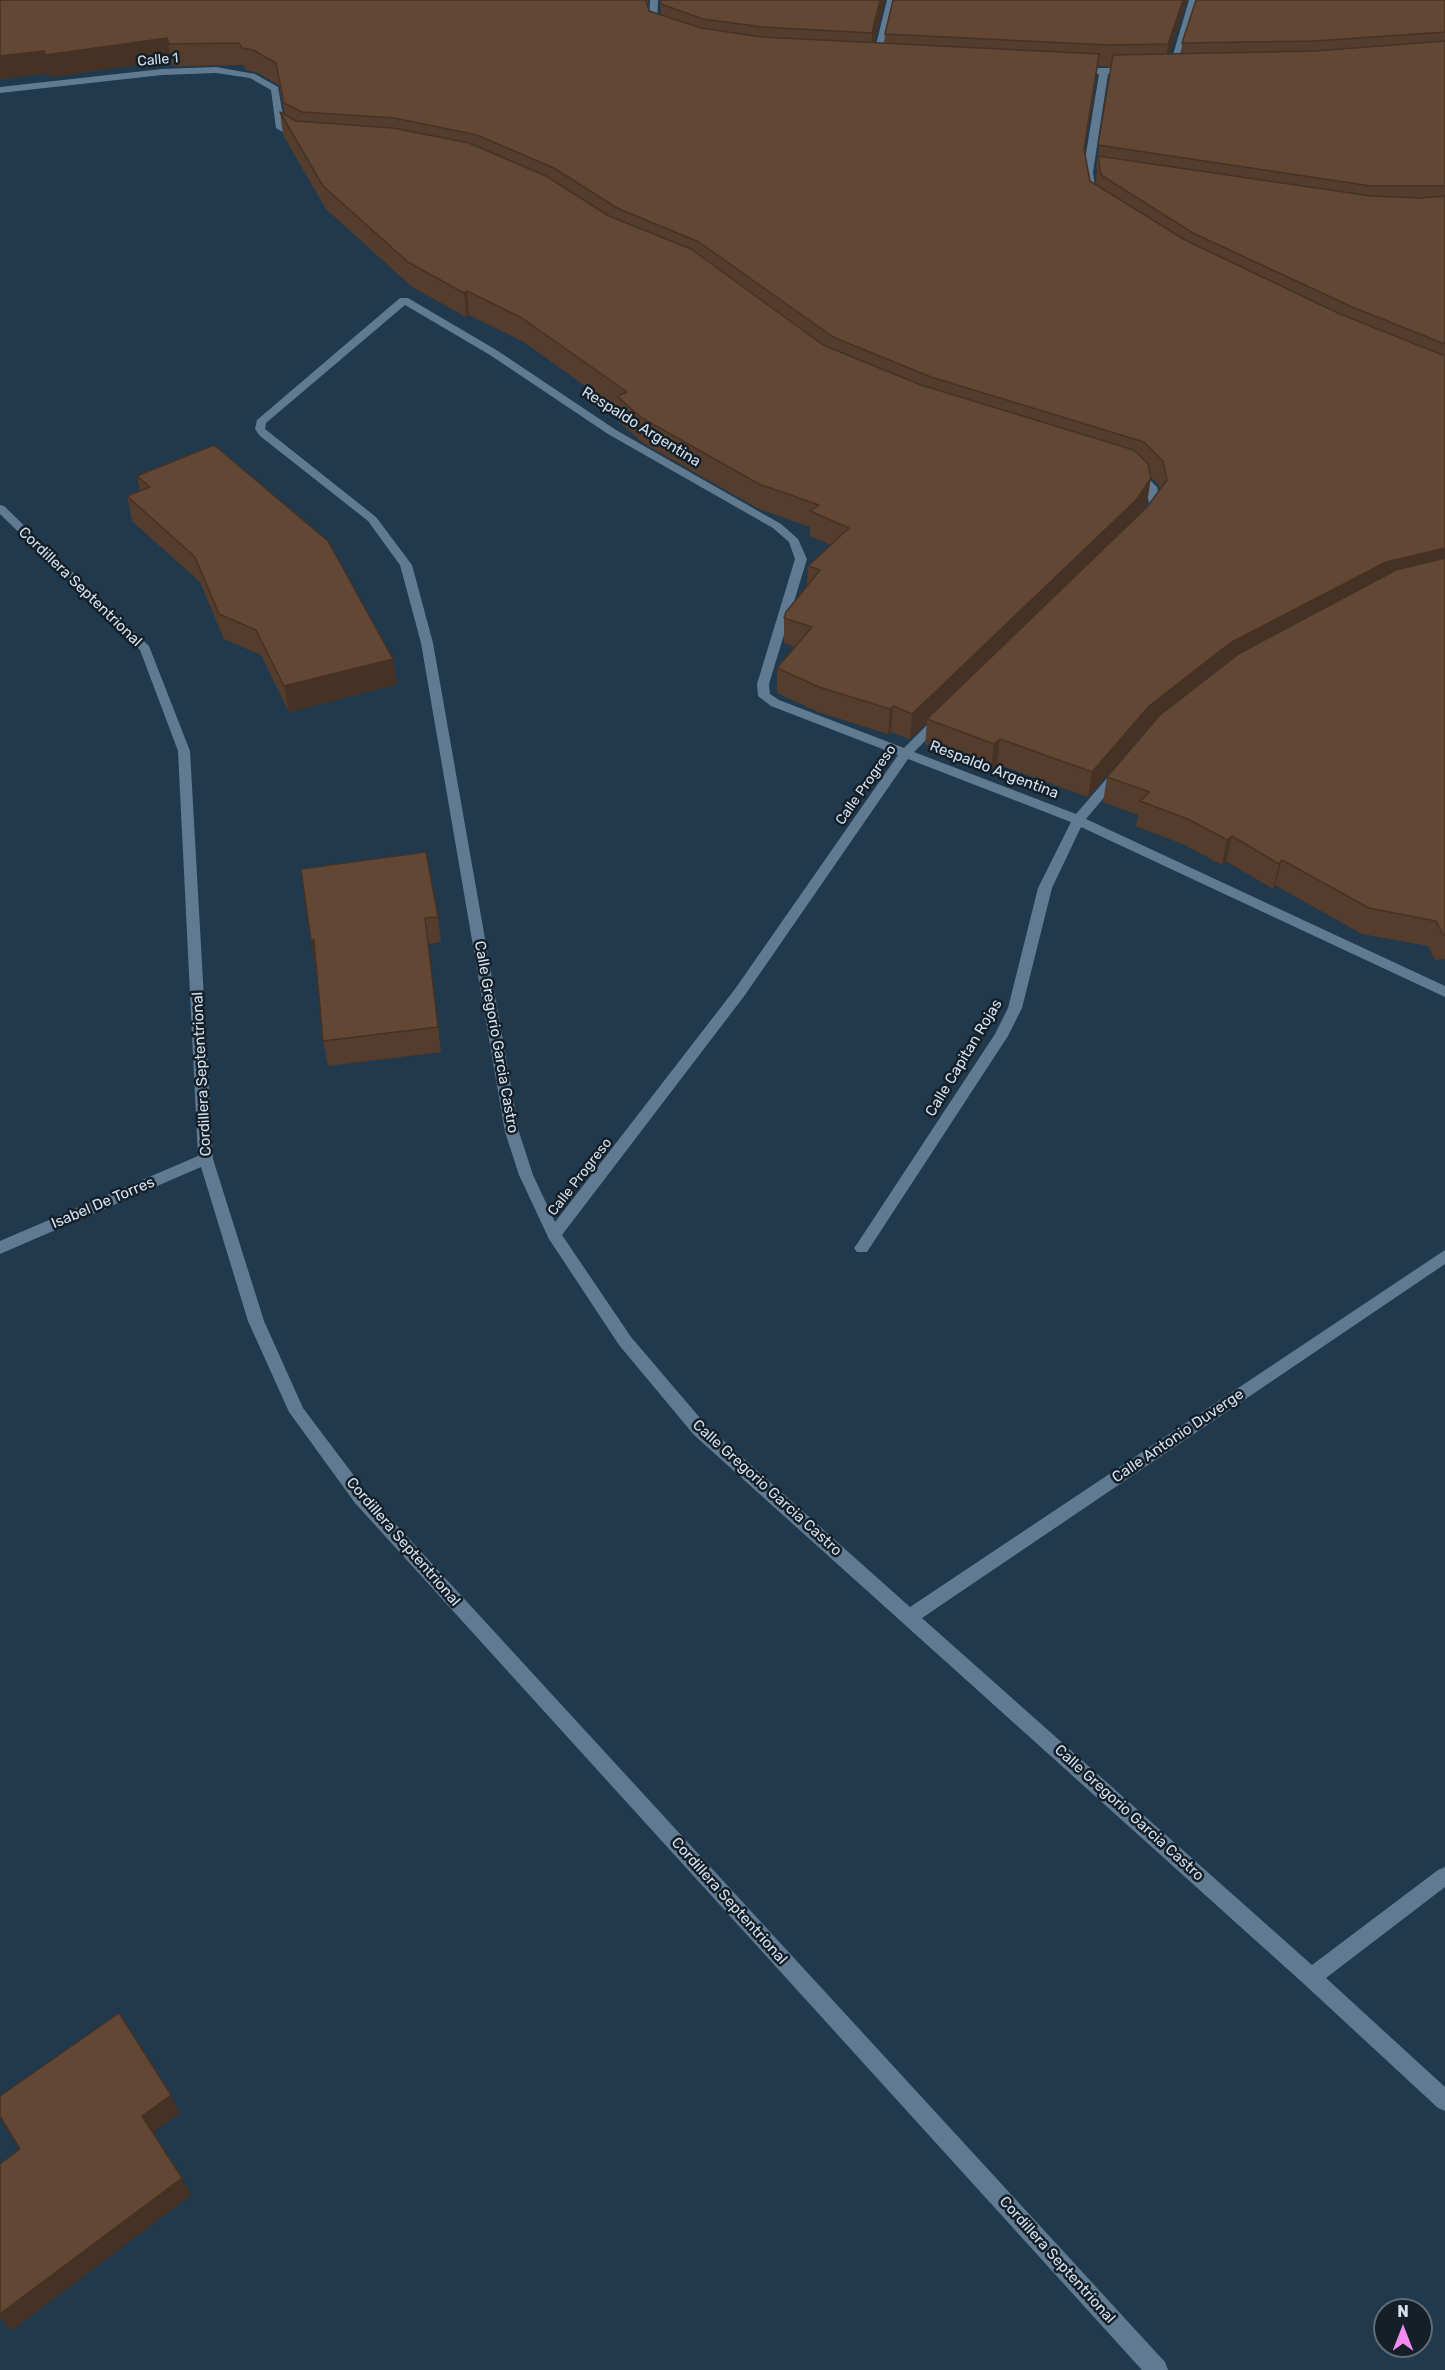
<!DOCTYPE html>
<html>
<head>
<meta charset="utf-8">
<style>
	body { margin:0 }
	#map { position:relative; width:1445px; height:2370px; overflow:hidden; background:#20394d; font-family:Rubik,sans-serif }
	canvas { display:block }
	.north { position:absolute; left:1373px; top:2298px; width:60px; height:60px; box-sizing:border-box; background:#141f28; border:2px solid #606d77; border-radius:50%; rotate:0deg; font-size:16px; font-weight:700; line-height:24px; text-align:center; color:#d3e1ee }
	.north::after { content:''; display:block; margin:auto; width:21px; height:27px; background:#f489f0; clip-path:polygon(50% 0,100% 100%,50% 72%,0 100%) }
</style>
</head>
<body>
<div id="map">
<canvas width="1445" height="2370"></canvas>
<div class="north">N</div>
</div>
<script>
const ctx = document.querySelector('canvas').getContext('2d');
ctx.lineJoin = 'round';
function poly(rows) {
  const path = new Path2D();
  for (const r of rows) {
    path.moveTo(r[0], r[1]);
    for (let i = 2; i < r.length; i += 2) path.lineTo(r[i], r[i + 1]);
  }
  return path;
}
function fillPath(path, color) {
  ctx.fillStyle = color;
  ctx.fill(path, 'evenodd');
}
function strokePath(path, color, width, dash) {
  ctx.strokeStyle = color;
  ctx.lineWidth = width;
  ctx.lineCap = dash ? 'butt' : 'round';
  ctx.setLineDash(dash || []);
  ctx.stroke(path);
}
function label(font, color, halo, rows, align = 'center') {
  ctx.font = font + ' Rubik,sans-serif';
  ctx.lineWidth = 5;
  ctx.setLineDash([]);
  ctx.textBaseline = 'middle';
  ctx.strokeStyle = halo;
  ctx.fillStyle = color;
  for (const [text, x, y, turn = 0] of rows) {
    ctx.save();
    ctx.translate(x, y);
    ctx.rotate((+turn || 0) * Math.PI / 180);
    ctx.textAlign = isNaN(turn) ? turn : align;
    if (halo) ctx.strokeText(text, 0, 0);
    ctx.fillText(text, 0, 0);
    ctx.restore();
  }
}
fillPath(poly([
	[650,0,658,0,657,24,662,31,661,33,655,33,649,24,650,0],
	[887,0,895,0,880,61,876,64,872,61,887,0],
	[1189,0,1197,0,1175,70,1168,72,1189,0],
	[216,67,255,74,278,87,285,127,303,137,303,141,297,141,276,128,271,90,250,78,216,73,162,75,0,93,0,87,162,69,216,67],
	[1077,68,1128,68,1132,71,1128,74,1108,74,1093,172,1096,195,1091,198,1086,195,1083,172,1099,74,1074,73,1074,69,1077,68],
	[400,298,408,298,498,351,616,430,781,524,798,539,807,559,769,684,770,694,779,700,904,748,936,716,944,716,946,719,944,722,914,752,1076,814,1114,770,1122,770,1124,773,1122,776,1086,819,1445,986,1445,997,1081,827,1052,888,1022,1008,1008,1036,867,1252,857,1252,854,1248,857,1244,995,1034,1008,1008,1038,888,1071,822,908,759,745,995,562,1235,631,1337,706,1425,910,1607,1445,1250,1445,1264,922,1618,1312,1965,1438,1870,1445,1867,1445,1887,1326,1978,1445,2087,1445,2111,1438,2108,1304,1984,694,1435,619,1345,549,1239,519,1175,505,1132,421,643,400,565,368,521,260,436,255,429,257,420,400,298],
	[405,305,490,355,608,434,773,528,789,542,795,559,757,684,758,696,771,706,898,755,735,989,555,1222,533,1175,519,1132,433,643,412,565,376,517,265,429,266,423,405,305],
	[1135,468,1139,469,1157,487,1161,503,1151,517,1147,518,1141,515,1149,503,1146,488,1130,471,1135,468],
	[0,505,4,506,149,646,190,751,213,1159,264,1321,303,1408,367,1493,1165,2362,1168,2370,1142,2370,355,1503,289,1412,248,1321,201,1167,0,1254,0,1241,198,1156,178,751,140,650,0,514,0,505]
]), '#607a91');
fillPath(poly([
	[0,0,648,0,648,7,649,11,661,15,660,0,885,0,874,43,884,43,885,34,1187,0,1169,54,1181,54,1182,43,1445,0,1445,959,1435,960,1428,946,1362,934,1275,885,1273,889,1226,861,1222,865,1185,845,1136,826,1138,815,1103,802,1107,777,1150,727,1145,731,1088,797,997,764,991,770,925,744,927,723,910,739,891,732,888,734,818,712,777,693,777,668,795,647,784,643,784,618,807,586,808,566,831,545,810,536,810,527,759,509,643,443,618,421,617,409,524,342,469,315,466,317,411,286,326,209,283,135,280,112,285,115,279,85,256,72,246,70,243,65,173,66,171,60,50,77,49,73,0,79],
	[1098,66,1111,67,1096,168,1097,168,1096,179,1096,185,1090,181,1084,152],
	[1150,477,1159,485,1160,490,1147,507,1138,516,1147,503],
	[137,476,397,684,289,712,261,655,224,639,200,582,132,521,127,496,140,491],
	[301,869,438,917,441,942,428,944,441,1052,328,1066,323,1041,317,965,315,966]
]), '#553d2e');
fillPath(poly([
	[880,0,885,0,871,55,872,33],
	[1183,0,1187,0,1165,66,1168,44],
	[167,38,171,60,50,77,45,55],
	[44,51,49,73,0,79,0,56],
	[1099,54,1096,76,1081,172,1084,149],
	[467,291,469,315,466,317,464,293],
	[1151,478,1147,503,1132,525,927,719,927,723,910,739,912,714],
	[1445,548,1445,572,1225,668,1145,731,1088,797,1092,772,1149,706,1230,643,1386,562],
	[393,659,397,684,289,712,284,686],
	[893,706,891,732,888,734,890,709],
	[1000,739,997,764,991,770,994,744],
	[1232,836,1226,861,1222,865,1227,840],
	[1282,860,1275,885,1273,889,1279,864],
	[311,940,314,940,319,965,315,966],
	[171,2095,180,2113,151,2134,142,2116],
	[182,2178,191,2195,11,2331,0,2317,0,2314]
]), '#453225');
const building = poly([
	[0,0,646,0,649,11,701,28,762,37,1099,54,1084,149,1090,181,1185,240,1340,314,1445,356,1445,548,1386,562,1230,643,1149,706,1092,772,1000,739,994,744,927,719,1147,507,1167,480,1163,461,1144,442,931,377,833,337,699,242,617,208,554,168,477,135,394,118,302,112,284,103,276,63,253,50,242,48,239,43,169,44,167,38,45,55,44,51,0,56,0,0],
	[661,0,880,0,872,33,762,27,703,19,661,4,661,0],
	[893,0,1183,0,1168,44,1107,45,885,34,893,0],
	[1196,0,1445,0,1445,32,1315,41,1182,43,1196,0],
	[1445,41,1445,186,1371,186,1098,145,1113,55,1315,51,1445,41],
	[280,112,296,121,393,128,469,143,546,176,609,216,691,249,823,345,921,385,1134,450,1148,464,1151,478,1136,500,912,714,893,706,890,709,819,687,777,668,812,627,784,618,786,612,820,570,808,566,849,528,810,511,819,505,759,484,642,418,617,396,627,392,522,318,467,291,464,293,408,262,323,186,280,112],
	[1098,156,1371,196,1420,198,1445,196,1445,344,1350,306,1193,233,1101,175,1098,156],
	[214,445,328,541,393,659,284,686,256,630,219,614,195,557,127,496,150,487,137,476,214,445],
	[1445,558,1445,935,1443,935,1436,921,1369,908,1282,860,1279,864,1232,836,1227,840,1190,820,1140,801,1150,792,1107,777,1160,715,1240,653,1396,570,1445,558],
	[426,852,438,917,425,918,438,1027,323,1041,314,940,311,940,301,869,426,852],
	[119,2013,171,2095,142,2116,182,2178,0,2314,0,2164,20,2149,0,2116,0,2096,119,2013]
]);
fillPath(building, '#634735');
strokePath(building, '#453225', 1.5);
label('14px', '#d3e1ee', '#141f28', [
	["Calle 1",158,60,-5],
	["Calle Progreso",866,785,-55],
	["Calle Progreso",580,1177,-52]
]);
label('15px', '#d3e1ee', '#141f28', [
	["Respaldo Argentina",641,427,32],
	["Cordillera Septentrional",80,587,44],
	["Respaldo Argentina",994,770,21],
	["Calle Gregorio Garcia Castro",496,1037,80],
	["Calle Capitan Rojas",964,1058,-59],
	["Cordillera Septentrional",202,1074,-93],
	["Isabel De Torres",103,1203,-23],
	["Calle Antonio Duverge",1178,1436,-34],
	["Calle Gregorio Garcia Castro",767,1488,42],
	["Cordillera Septentrional",403,1542,49],
	["Calle Gregorio Garcia Castro",1129,1813,42],
	["Cordillera Septentrional",729,1901,48],
	["Cordillera Septentrional",1057,2260,48]
]);
</script>
</body>
</html>
